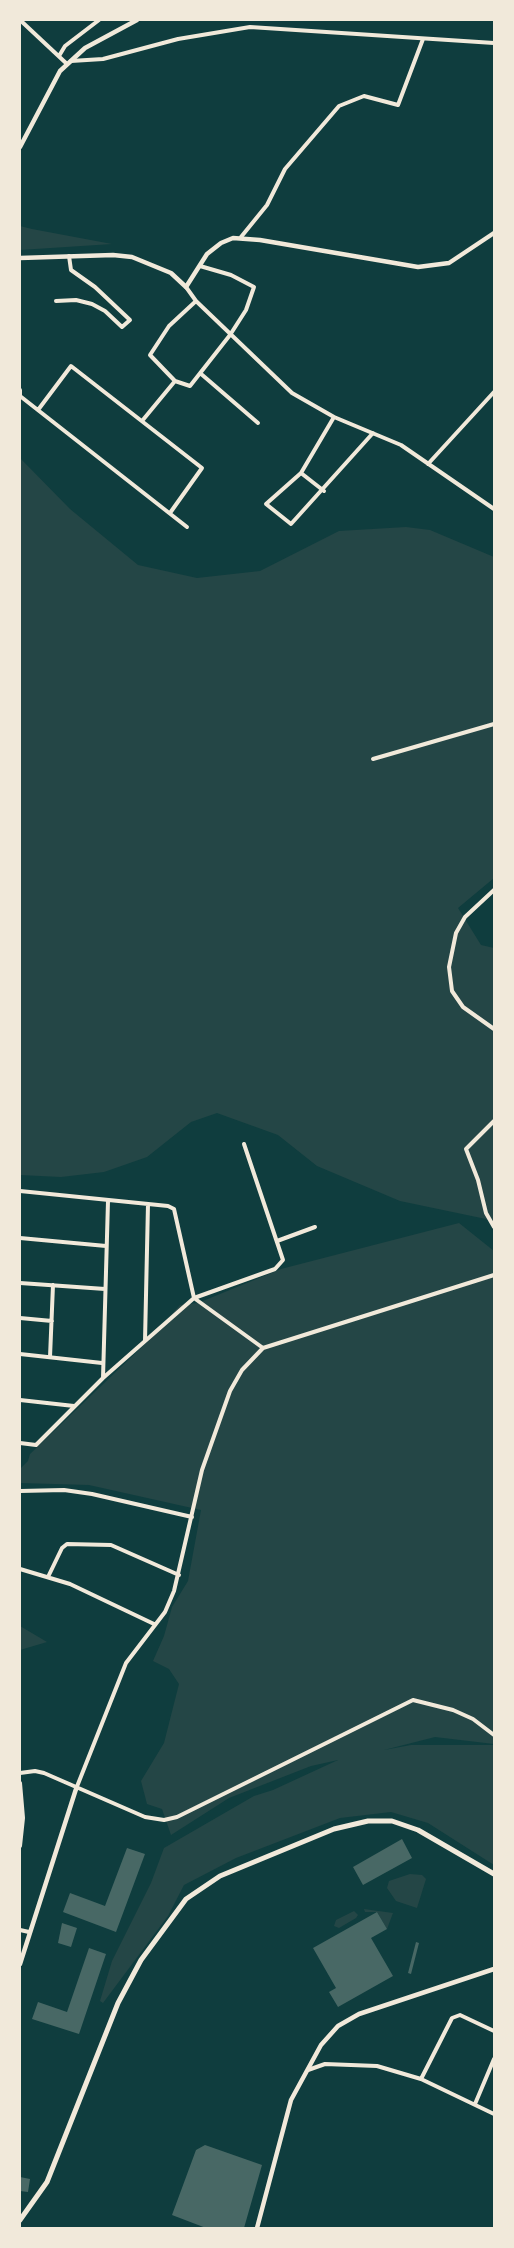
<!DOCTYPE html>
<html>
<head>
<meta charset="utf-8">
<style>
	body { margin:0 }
	#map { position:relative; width:514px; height:2248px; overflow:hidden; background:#0f3d3e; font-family:Jost,sans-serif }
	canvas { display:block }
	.frame { position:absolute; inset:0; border:21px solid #f1e9da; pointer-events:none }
</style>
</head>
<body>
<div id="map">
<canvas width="514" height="2248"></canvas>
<div class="frame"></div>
</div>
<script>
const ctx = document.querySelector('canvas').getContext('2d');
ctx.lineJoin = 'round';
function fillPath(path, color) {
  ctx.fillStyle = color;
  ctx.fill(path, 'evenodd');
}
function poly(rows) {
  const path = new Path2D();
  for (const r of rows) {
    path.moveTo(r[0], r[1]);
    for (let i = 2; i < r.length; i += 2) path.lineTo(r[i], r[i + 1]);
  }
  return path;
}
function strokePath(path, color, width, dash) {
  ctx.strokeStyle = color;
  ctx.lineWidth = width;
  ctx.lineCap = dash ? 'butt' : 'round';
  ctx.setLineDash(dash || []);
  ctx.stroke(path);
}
fillPath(poly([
	[20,226,32,229,112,244,20,250],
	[20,458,70,509,138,565,197,578,260,571,339,531,406,527,430,530,494,557,494,878,458,908,481,945,494,948,494,1224,486,1219,400,1201,317,1166,278,1135,217,1113,191,1122,147,1157,104,1172,61,1177,20,1175],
	[459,1223,494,1251,494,1744,435,1737,384,1750,411,1745,494,1745,494,1865,428,1823,391,1812,340,1818,236,1858,184,1885,168,1916,103,2003,100,2001,112,1961,151,1883,164,1848,254,1796,273,1790,338,1760,311,1766,229,1798,171,1835,162,1809,147,1804,141,1781,164,1743,179,1684,169,1669,153,1661,164,1636,172,1607,188,1581,201,1510,89,1485,20,1483,20,1469,28,1461,30,1454,144,1345,180,1305,198,1303,281,1269],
	[20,1626,47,1642,20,1650],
	[410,1874,422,1875,426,1879,417,1908,396,1901,387,1888,389,1881],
	[364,1909,393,1913,387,1929,377,1912,365,1912],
	[354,1911,358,1915,356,1918,339,1928,334,1926,336,1920]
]), '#244646');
fillPath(poly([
	[402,1839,412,1858,363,1885,353,1867],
	[127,1848,145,1854,116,1932,63,1912,70,1893,105,1906],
	[377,1912,387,1929,371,1938,393,1976,338,2007,329,1992,336,1988,313,1948],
	[62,1923,77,1928,71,1947,58,1943],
	[416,1942,419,1943,411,1974,408,1973],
	[89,1948,106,1954,79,2034,32,2019,38,2002,67,2012],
	[205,2145,262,2165,244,2228,206,2228,172,2215,196,2150],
	[20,2177,30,2179,28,2192,20,2191]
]), '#486865');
strokePath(poly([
	[20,20,67,64],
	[59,56,65,46,99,20],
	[71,61,103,59,178,39,250,27,494,43],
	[241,237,267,205,285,169,339,106,364,96,398,105,423,39],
	[186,287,196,301,292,393,334,417,401,445,494,509],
	[56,301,76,300,92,304,105,311,122,327,130,320,95,287,71,270,69,256],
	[200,373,258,423],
	[175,381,150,355,169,326,196,301],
	[20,390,20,396,187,527],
	[38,410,71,366,202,468,170,513],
	[334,417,301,473,266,504,291,524,373,433],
	[142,421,175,381,190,386,230,335,246,310,254,287,231,275,200,266],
	[428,464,494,392],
	[301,473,324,491],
	[373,759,494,724],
	[494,890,465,917,456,933,449,967,452,991,463,1007,494,1029],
	[494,1121,466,1149,478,1180,486,1213,494,1227],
	[20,1191,168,1206,174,1209,194,1298,263,1348],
	[20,1238,106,1246],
	[277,1241,315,1227],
	[20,1283,105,1289],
	[20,1318,52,1321],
	[145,1341,148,1204],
	[20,1354,102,1363],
	[50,1357,53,1285],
	[103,1378,108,1201],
	[20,1400,74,1406],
	[20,1443,36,1445,103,1378,194,1298,275,1269,283,1260,244,1144],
	[20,1491,64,1490,92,1494,192,1517],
	[20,1569,70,1584,154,1624],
	[48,1577,62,1548,67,1544,111,1545,179,1575],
	[20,1773,35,1771,44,1773,145,1817,164,1820,177,1817,413,1700,453,1710,473,1719,494,1735],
	[20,1783,23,1818,20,1846],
	[76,1789,126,1663,165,1612,174,1591,202,1470,230,1391,242,1370,263,1348,494,1275],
	[20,1930,29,1932],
	[308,2070,325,2064,377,2066,421,2079,494,2114],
	[421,2079,452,2018,460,2015,494,2031],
	[475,2104,494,2059]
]), '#f1e9da', 4);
strokePath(poly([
	[20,147,60,71,85,48,137,20],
	[20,258,113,255,132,257,171,273,186,287,207,254,221,243,233,238,260,240,418,267,449,263,494,233],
	[20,1964,76,1789],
	[257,2228,291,2100,321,2045,338,2026,359,2014,494,1969]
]), '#f1e9da', 4.5);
strokePath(poly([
	[20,2220,47,2182,118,2003,141,1960,186,1899,220,1876,334,1829,368,1821,392,1821,418,1830,494,1874]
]), '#f1e9da', 5);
</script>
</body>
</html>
